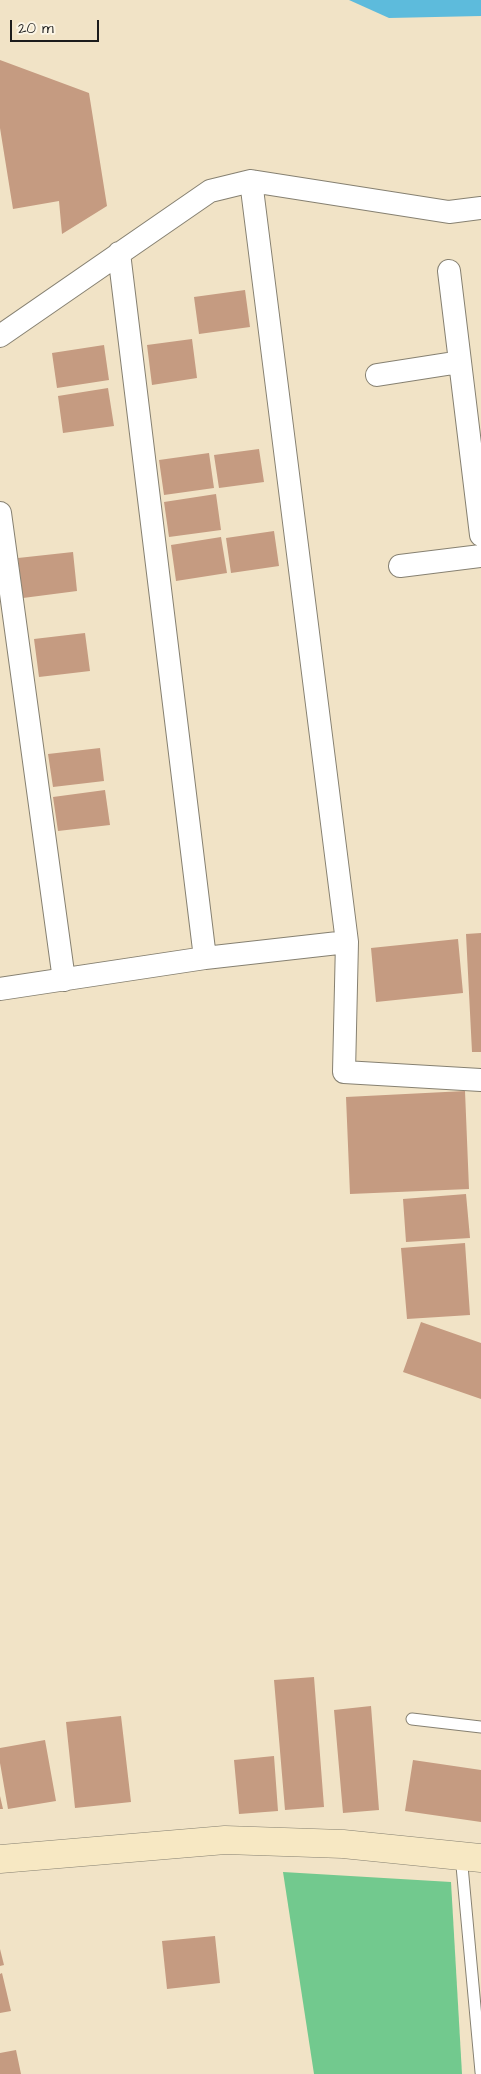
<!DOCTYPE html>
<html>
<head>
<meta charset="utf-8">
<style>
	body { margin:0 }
	#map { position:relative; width:481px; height:2074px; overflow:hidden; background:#f1e3c6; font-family:"Architects Daughter",sans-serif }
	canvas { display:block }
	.scale { position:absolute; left:10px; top:20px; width:89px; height:22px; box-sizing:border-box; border:2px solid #1c1c1c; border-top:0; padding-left:6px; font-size:15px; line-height:18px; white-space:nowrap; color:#1c1c1c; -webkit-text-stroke:4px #fcf5e5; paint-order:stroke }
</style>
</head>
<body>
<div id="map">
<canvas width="481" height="2074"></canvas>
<div class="scale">20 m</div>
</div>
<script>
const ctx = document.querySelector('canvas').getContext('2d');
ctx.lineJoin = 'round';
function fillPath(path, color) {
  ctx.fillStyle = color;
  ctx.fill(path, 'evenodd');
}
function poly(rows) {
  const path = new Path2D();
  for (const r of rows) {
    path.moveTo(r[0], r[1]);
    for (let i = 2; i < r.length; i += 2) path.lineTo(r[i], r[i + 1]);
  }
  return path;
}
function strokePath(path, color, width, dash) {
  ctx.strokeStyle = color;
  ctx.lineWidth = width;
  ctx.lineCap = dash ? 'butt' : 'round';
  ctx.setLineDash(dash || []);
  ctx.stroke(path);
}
fillPath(poly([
	[283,1872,451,1882,462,2074,314,2074]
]), '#72c98e');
fillPath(poly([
	[349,0,481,0,481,16,389,18]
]), '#5dbbdc');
fillPath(poly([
	[0,60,89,93,107,206,62,234,59,201,13,209,0,128],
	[245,290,250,327,199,334,194,297],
	[192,339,197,378,152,385,147,345],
	[104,345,109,380,57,388,52,353],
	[108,388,114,426,63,433,58,396],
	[259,449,264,482,219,488,214,455],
	[209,453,214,488,164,495,159,460],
	[216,494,221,530,169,537,164,502],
	[274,531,279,566,231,573,226,538],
	[221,537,227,573,176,581,171,545],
	[73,552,77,591,23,598,18,558],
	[85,633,90,671,39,677,34,639],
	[100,748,104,781,53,787,48,754],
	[105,790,110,825,58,831,53,797],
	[481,933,481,1052,472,1052,466,934],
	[458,939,463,993,376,1002,371,948],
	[465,1091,469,1189,350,1194,346,1097],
	[466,1194,470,1238,406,1242,403,1199],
	[465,1243,470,1315,407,1319,401,1248],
	[421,1322,481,1343,481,1399,403,1372],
	[314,1677,324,1807,285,1810,274,1680],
	[371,1706,379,1810,343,1813,334,1710],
	[121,1716,131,1802,75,1808,66,1722],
	[45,1740,56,1801,8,1809,0,1763,0,1748],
	[274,1756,278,1811,239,1814,234,1760],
	[413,1760,481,1770,481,1822,405,1811],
	[0,1796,3,1809,0,1809],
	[215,1936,220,1983,167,1989,162,1941],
	[0,1949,4,1965,0,1966],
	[2,1973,11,2011,0,2013,0,1974],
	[16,2050,21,2074,0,2074,0,2053]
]), '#c59b81');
const lane = poly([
	[412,1719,481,1727],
	[461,1855,481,2072]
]);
const street = poly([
	[251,181,347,942,344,1072,481,1080],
	[119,253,205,958],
	[449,271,481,535],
	[0,336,210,191,251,181,449,212,481,208],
	[377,375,460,362],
	[0,513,64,980],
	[400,566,481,556],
	[0,989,205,958,347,942]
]);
const secondary = poly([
	[0,1859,225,1840,343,1844,481,1858]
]);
strokePath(lane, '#868071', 13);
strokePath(street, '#868071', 24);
strokePath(secondary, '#868071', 29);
strokePath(lane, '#fff', 11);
strokePath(street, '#fff', 22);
strokePath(secondary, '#f7e8c3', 28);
</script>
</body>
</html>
